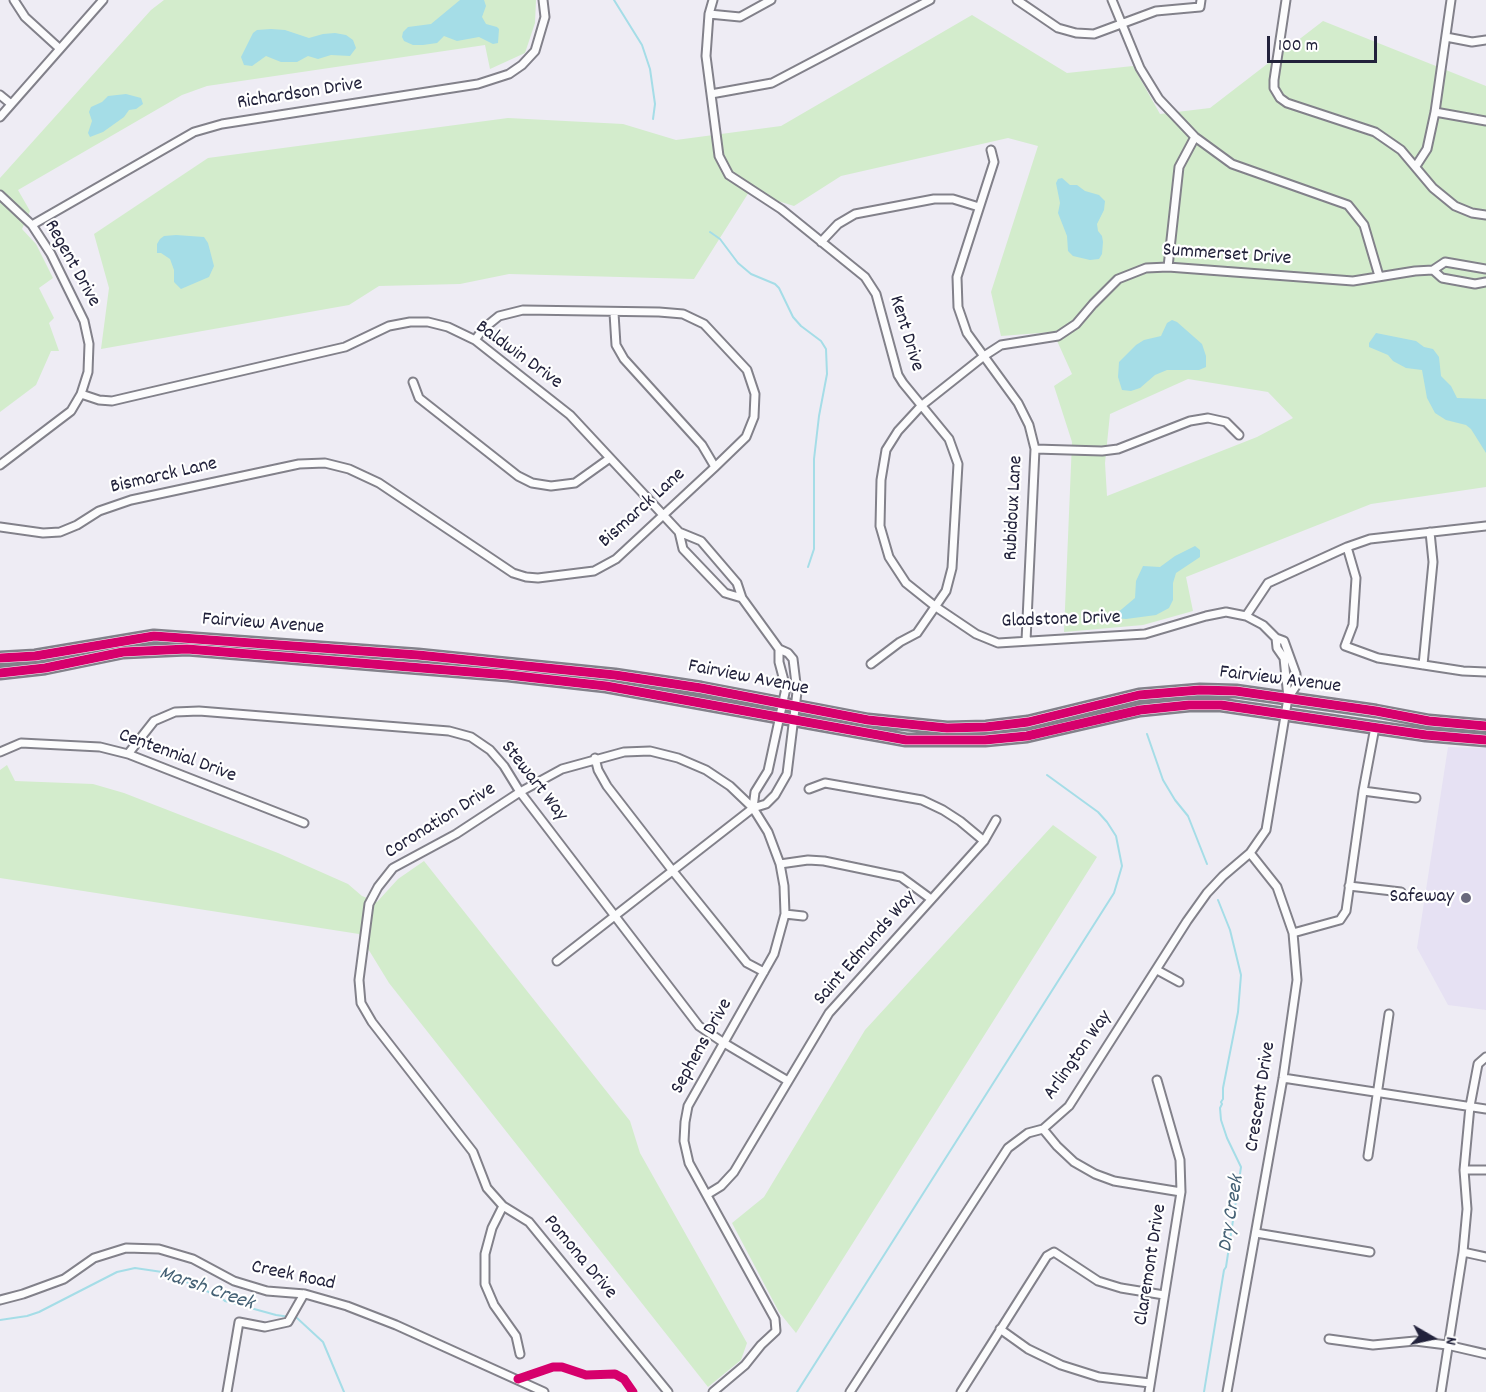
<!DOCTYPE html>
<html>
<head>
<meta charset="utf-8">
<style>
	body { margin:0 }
	#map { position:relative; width:1486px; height:1392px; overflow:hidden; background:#eeecf4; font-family:Dekko,sans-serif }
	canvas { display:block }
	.north { position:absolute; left:1402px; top:1308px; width:60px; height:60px; -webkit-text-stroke:4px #fff; paint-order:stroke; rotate:99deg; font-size:16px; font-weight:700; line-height:24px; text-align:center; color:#22223b }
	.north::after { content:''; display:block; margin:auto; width:21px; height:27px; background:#22223b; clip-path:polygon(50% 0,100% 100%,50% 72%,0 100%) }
	.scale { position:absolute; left:1267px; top:36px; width:110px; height:27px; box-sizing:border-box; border:3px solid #22223b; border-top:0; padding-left:8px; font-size:18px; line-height:21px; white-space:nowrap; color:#22223b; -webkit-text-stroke:4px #fff; paint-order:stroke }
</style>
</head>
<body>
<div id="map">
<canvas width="1486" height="1392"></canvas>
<div class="north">N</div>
<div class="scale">100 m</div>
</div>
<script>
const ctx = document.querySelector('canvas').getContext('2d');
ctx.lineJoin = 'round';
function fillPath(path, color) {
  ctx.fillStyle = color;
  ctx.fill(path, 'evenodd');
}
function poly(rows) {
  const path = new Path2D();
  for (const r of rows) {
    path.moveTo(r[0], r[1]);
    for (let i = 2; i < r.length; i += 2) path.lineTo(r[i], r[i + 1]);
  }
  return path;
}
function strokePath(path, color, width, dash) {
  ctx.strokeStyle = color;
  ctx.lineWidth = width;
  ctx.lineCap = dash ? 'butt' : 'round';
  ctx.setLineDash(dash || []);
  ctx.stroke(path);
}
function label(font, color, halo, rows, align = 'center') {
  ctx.font = font + ' Dekko,sans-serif';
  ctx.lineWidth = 4.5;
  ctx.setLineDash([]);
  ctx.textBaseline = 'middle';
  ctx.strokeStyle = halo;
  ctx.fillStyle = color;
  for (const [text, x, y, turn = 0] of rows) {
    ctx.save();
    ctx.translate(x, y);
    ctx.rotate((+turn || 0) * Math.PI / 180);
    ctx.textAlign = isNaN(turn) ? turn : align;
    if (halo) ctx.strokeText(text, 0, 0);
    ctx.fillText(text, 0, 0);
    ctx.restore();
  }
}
fillPath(poly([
	[1448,747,1486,748,1486,1010,1448,1005,1417,948]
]), '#e6e1f3');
fillPath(poly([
	[164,0,536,0,535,23,525,53,490,69,485,45,207,86,182,95,18,190,30,211,22,229,36,244,53,278,39,288,54,318,49,323,59,351,51,351,36,385,0,412,0,178,151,10],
	[972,15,1067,73,1133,66,1160,114,1210,108,1323,21,1486,86,1486,487,1371,504,1186,577,1193,611,1143,625,1064,632,1072,442,1054,386,1072,374,1053,332,1001,336,991,292,1038,146,1008,138,841,176,794,206,749,192,694,279,509,274,460,284,379,286,349,305,101,349,109,288,94,234,208,158,508,118,623,124,676,140,781,126],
	[1188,379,1268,392,1293,418,1257,437,1107,496,1105,463,1110,414],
	[7,765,15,781,93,784,124,793,278,853,348,884,362,896,377,902,398,879,424,861,630,1121,640,1153,747,1343,741,1360,708,1387,389,983,359,934,0,878,0,770],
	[1053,825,1097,857,796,1333,779,1312,732,1223,764,1197,865,1030]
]), '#d3eccc');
fillPath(poly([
	[460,0,484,0,486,6,482,17,486,24,497,27,499,29,498,43,493,44,479,37,457,41,444,36,437,43,423,45,413,45,404,41,402,37,403,32,408,27,431,24],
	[271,29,285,30,309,38,323,34,335,33,346,35,353,40,356,48,350,56,331,55,318,59,308,56,297,62,281,62,266,56,252,66,244,65,241,57,253,33,257,30],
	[126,94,141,98,143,104,136,109,129,110,124,117,103,132,90,137,88,133,92,121,89,112,91,107,102,102,108,96],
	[1062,178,1070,185,1077,185,1085,191,1099,195,1105,201,1104,210,1097,224,1098,231,1102,236,1103,242,1102,254,1099,259,1090,260,1073,256,1068,251,1067,236,1058,213,1060,203,1056,183,1058,179],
	[176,235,204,237,208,243,214,266,209,277,181,289,174,282,174,270,170,259,161,253,157,253,157,244,160,239,164,236],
	[1172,320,1177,322,1202,344,1206,356,1206,367,1199,370,1167,370,1155,375,1140,388,1131,391,1122,390,1118,377,1119,362,1136,345,1144,340,1161,336,1167,323],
	[1376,333,1416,341,1424,347,1433,349,1439,357,1441,376,1451,386,1457,398,1486,399,1486,453,1471,429,1466,425,1446,420,1435,413,1427,398,1422,370,1406,368,1393,361,1388,355,1369,347,1369,343],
	[1195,546,1200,550,1200,557,1176,573,1173,583,1173,600,1169,608,1156,615,1126,619,1115,618,1116,614,1135,598,1136,581,1143,566,1160,567,1175,556]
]), '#a5dde7');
strokePath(poly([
	[614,0,642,45,650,69,655,104,653,119],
	[710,232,720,239,738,263,751,274,775,284,779,288,793,317,801,326,821,341,826,349,827,374,819,416,814,459,814,549,808,567],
	[1147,734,1163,780,1175,800,1188,816,1207,864],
	[0,1320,27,1316,39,1312,117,1272,135,1268,162,1272,191,1284,222,1298,225,1301,276,1315,297,1318,323,1342,344,1392],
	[797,1392,1114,893,1122,866,1116,836,1107,822,1098,812,1047,775],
	[1204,1392,1224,1270,1226,1267,1241,1167,1227,1138,1221,1120,1220,1108,1222,1104,1221,1102,1223,1099,1223,1088,1238,1012,1241,975,1230,930,1218,900]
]), '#a5dde7', 2);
const street = poly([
	[14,0,25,17,59,48],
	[713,0,709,14,706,56,719,156,729,175,781,209,865,277,876,294,898,375,903,383,949,439,958,464,952,568,946,591,917,633,900,642,871,664],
	[1017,0,1058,28,1076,33,1094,34,1156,11,1200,7,1201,0],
	[1112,0,1140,68,1159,99,1195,137,1232,164,1348,205,1364,225,1379,276],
	[1286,0,1274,80,1274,88,1280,98,1287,103,1375,132,1401,150,1433,188,1455,206,1472,213,1486,215],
	[709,14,740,17,771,0],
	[1446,37,1472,42,1486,40],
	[711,94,772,83,930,0],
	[0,95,11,104],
	[1435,112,1486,121],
	[0,117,103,0],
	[991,150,994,162,957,277,958,307,967,333,1018,403,1029,425,1035,449,1026,641],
	[1416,166,1427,149,1435,112,1451,0],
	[0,195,32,225,51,254,84,321,89,344,88,372,81,394,71,411,0,465],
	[32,225,194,132,222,124,478,84,509,74,522,65,535,51,545,17,543,0],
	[821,242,838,224,855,214,934,199,953,199,979,207],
	[1168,267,1179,167,1195,137],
	[1433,270,1442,278,1475,284,1486,282],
	[614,313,616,345,624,359,702,445,715,467],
	[413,382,419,398,518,476,532,483,551,486,575,483,610,458],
	[81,394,99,400,112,401,129,397,345,347,389,326,410,322,428,322,448,327,475,340,570,415,679,532,701,541,737,583,742,598,779,649,788,653,793,659,797,692,787,774,775,795,766,804,753,808,557,961],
	[1035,449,1102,451,1118,449,1190,421,1208,418,1226,422,1239,435],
	[0,527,43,533,60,532,77,525,99,511,131,500,299,464,325,463,349,469,379,483,513,573,526,577,538,578,594,571,616,559,715,467,746,437,754,417,755,394,747,370,704,324,683,314,659,312,523,310,499,316,483,329,475,340],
	[679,532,683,549,725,593,742,598],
	[1347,547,1356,578,1353,625,1345,646,1378,658,1463,671,1486,672],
	[1246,616,1268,583,1347,547,1370,539,1486,526],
	[1423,665,1433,562,1430,532],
	[1288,698,1296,686,1296,674,1284,641,1276,638,1263,625,1246,616,1226,612,1206,616,1145,634,998,643,976,634,936,607,906,583,889,557,880,526,881,480,886,450,898,431,921,406,984,356,1001,345,1058,336,1076,324,1093,304,1118,279,1146,268,1168,267,1353,281,1415,271,1433,270,1445,262,1486,269],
	[0,752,21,743,100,747,128,754,304,823],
	[128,754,154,721,175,712,199,711,449,731,471,737,490,750,504,766,520,792,699,1026,724,1043,788,1081],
	[595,758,598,770,607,786,672,870,747,963,764,972],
	[809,789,825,783,922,800,943,810,960,821,984,841],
	[1363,791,1416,798],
	[753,808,755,792,768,771,786,688,779,662,779,649],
	[780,864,808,860,824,861,901,877,931,899],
	[1349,886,1401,892],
	[785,914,803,916],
	[1293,933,1340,920,1346,911,1363,791,1375,727],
	[1157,970,1179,982],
	[1283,1078,1486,1109],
	[1043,1129,1057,1146,1074,1162,1095,1174,1114,1181,1181,1192],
	[1368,1156,1389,1014],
	[1464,1170,1486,1170],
	[708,1194,721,1186,734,1172,829,1013,984,841,996,820],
	[503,1206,492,1228,485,1254,485,1284,494,1305,516,1336,520,1354],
	[1256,1233,1370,1252],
	[1463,1252,1486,1257],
	[0,1300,23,1294,64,1279,94,1258,126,1248,159,1249,193,1259,234,1281,267,1291,305,1294,347,1306,396,1325,544,1392],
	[1000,1329,1028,1349,1061,1365,1099,1377,1150,1383],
	[1329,1339,1373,1345,1415,1341,1447,1345,1486,1354],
	[227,1392,239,1322,265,1327,288,1322,304,1294],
	[668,1392,529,1222,503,1206,487,1188,473,1152,372,1022,361,1003,359,980,369,904,378,887,393,868,456,834,520,792,562,769,624,752,650,751,678,758,706,770,730,786,753,808,768,832,780,864,784,886,785,914,774,954,688,1106,685,1122,684,1141,689,1163,775,1319,776,1331,761,1345,745,1365,713,1392],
	[850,1392,1008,1148,1028,1133,1043,1129,1069,1106,1187,921,1207,893,1223,876,1250,853,1266,830,1288,698,1284,658,1277,648,1276,638],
	[961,1392,1047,1256,1054,1252,1098,1281,1121,1288,1164,1295],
	[1149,1392,1181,1192,1180,1160,1157,1080],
	[1227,1392,1283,1078,1297,980,1293,933,1277,887,1250,853],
	[1441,1392,1463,1252,1467,1209,1464,1170,1470,1106,1478,1064,1486,1057]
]);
const secondary = poly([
	[0,658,35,656,154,636,418,655,615,675,701,688,868,720,947,728,986,727,1028,722,1139,695,1200,690,1236,691,1376,711,1429,721,1486,726],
	[0,673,45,668,123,652,187,649,508,675,606,686,906,740,985,740,1027,736,1140,710,1189,705,1221,705,1426,735,1486,740]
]);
strokePath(street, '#82818a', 11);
strokePath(secondary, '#82818a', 15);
strokePath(street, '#fcfcfd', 7);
strokePath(secondary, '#fcfcfd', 10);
strokePath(poly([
	[0,658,35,656,154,636,418,655,615,675,701,688,868,720,947,728,986,727,1028,722,1139,695,1200,690,1236,691,1376,711,1429,721,1486,726],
	[0,673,45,668,123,652,187,649,508,675,606,686,906,740,985,740,1027,736,1140,710,1189,705,1221,705,1426,735,1486,740],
	[518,1379,553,1367,562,1367,586,1375,615,1374,624,1379,633,1392]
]), '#d6006c', 9);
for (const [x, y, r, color] of [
	[1466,898,6,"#69697c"]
]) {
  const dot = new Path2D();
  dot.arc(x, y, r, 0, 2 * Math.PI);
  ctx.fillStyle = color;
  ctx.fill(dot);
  strokePath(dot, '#fff', 2);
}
label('20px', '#22223b', '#fff', [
	["Richardson Drive",300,95,-9],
	["Summerset Drive",1227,256,4],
	["Regent Drive",71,264,61],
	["Kent Drive",905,334,73],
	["Baldwin Drive",518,356,36],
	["Bismarck Lane",164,477,-13],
	["Rubidoux Lane",1015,508,-87],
	["Bismarck Lane",643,509,-42],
	["Gladstone Drive",1061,621,-2],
	["Fairview Avenue",263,625,4],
	["Fairview Avenue",748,679,11],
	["Fairview Avenue",1280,681,7],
	["Centennial Drive",177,757,20],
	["Stewart Way",533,782,52],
	["Coronation Drive",441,822,-32],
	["Saint Edmunds Way",866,949,-49],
	["Sephens Drive",703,1047,-61],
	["Arlington Way",1079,1056,-55],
	["Crescent Drive",1262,1097,-81],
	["Pomona Drive",579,1258,50],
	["Claremont Drive",1152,1265,-81],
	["Creek Road",293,1277,12]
]);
label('20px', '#22223b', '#fff', [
	["Safeway",1454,898]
], 'right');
label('italic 21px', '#456175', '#fff', [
	["Dry Creek",1233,1214,-81],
	["Marsh Creek",206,1290,19]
]);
</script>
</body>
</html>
